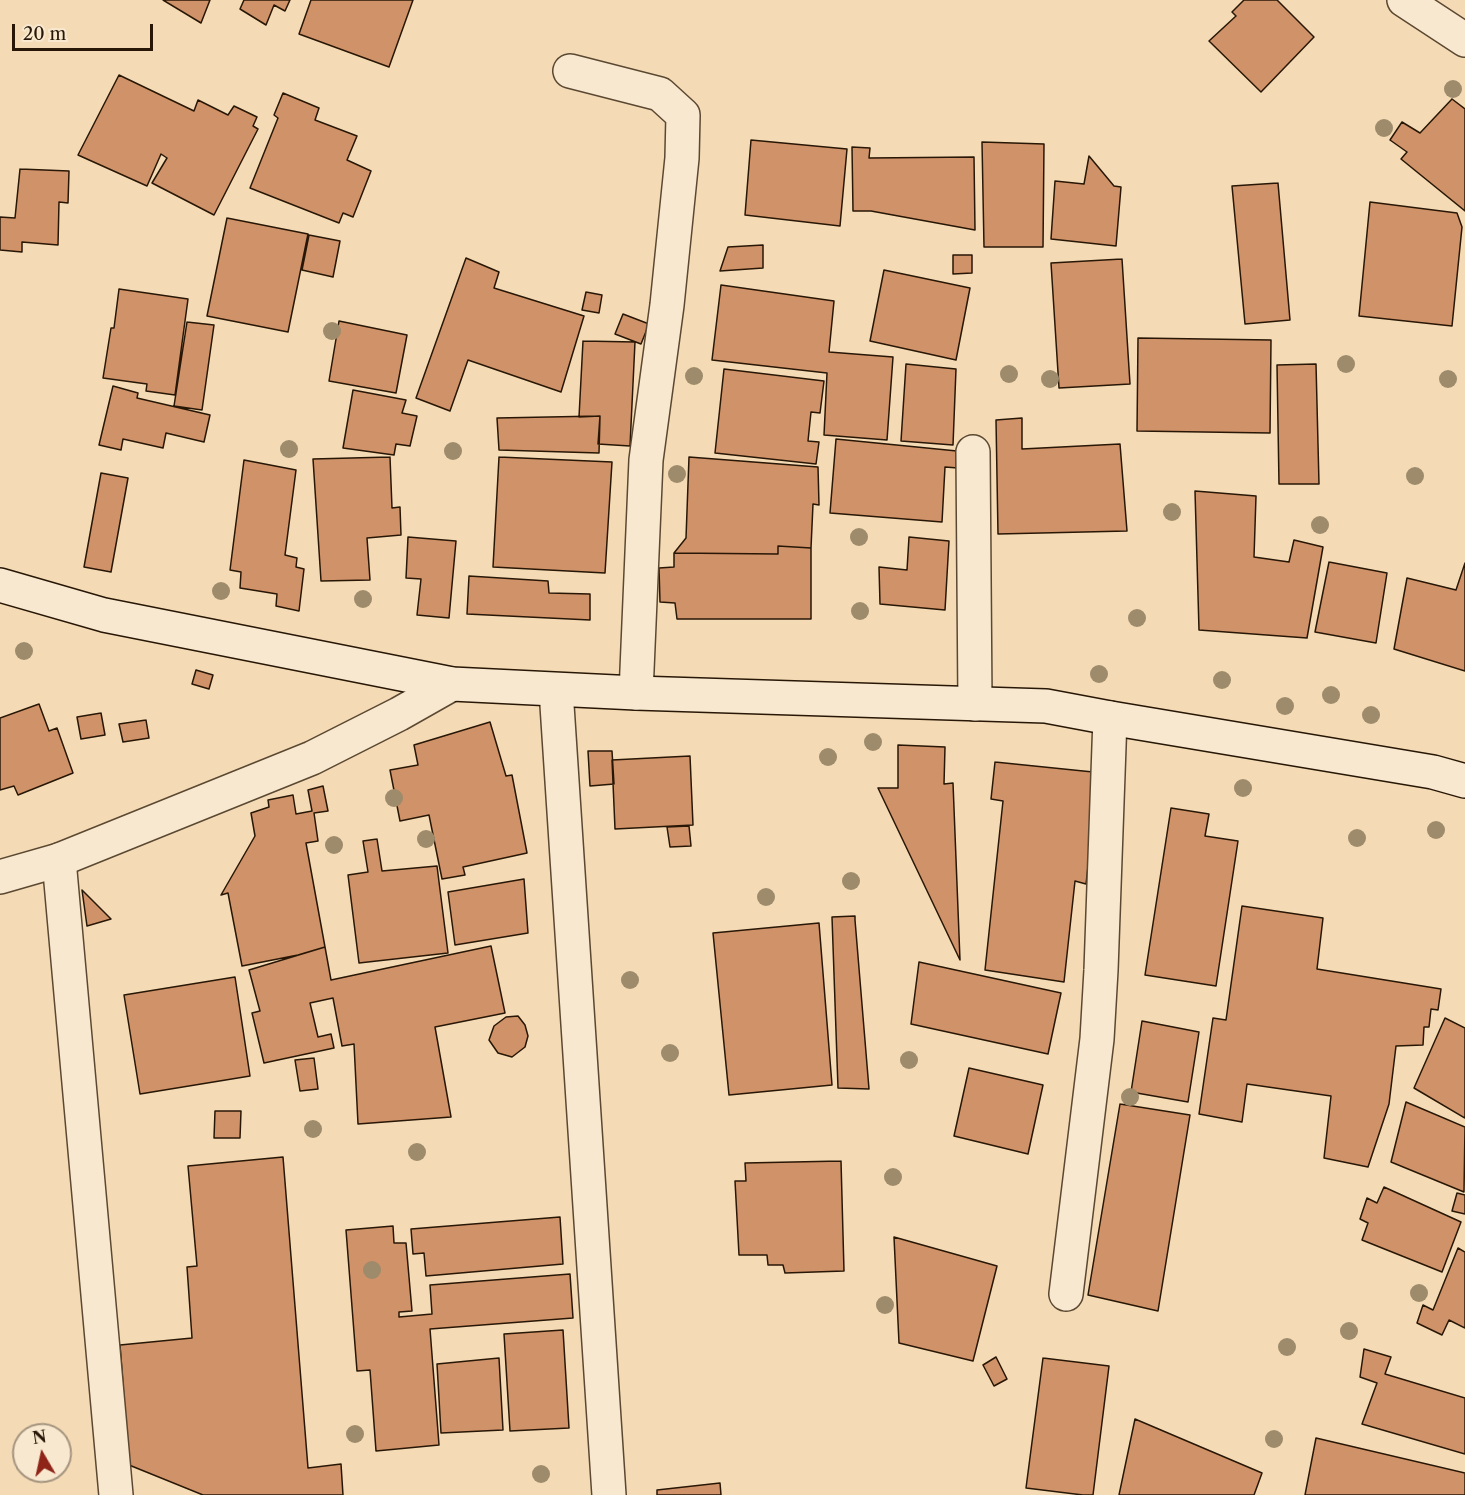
<!DOCTYPE html>
<html>
<head>
<meta charset="utf-8">
<style>
	body { margin:0 }
	#map { position:relative; width:1465px; height:1495px; overflow:hidden; background:#f4dbb5; font-family:"Libre Caslon Text",serif }
	canvas { display:block }
	.north { position:absolute; left:12px; top:1423px; width:60px; height:60px; box-sizing:border-box; background:#f8e8cf; border:2px solid #a5947f; border-radius:50%; rotate:351deg; font-size:16px; font-weight:700; line-height:24px; text-align:center; color:#281706 }
	.north::after { content:''; display:block; margin:auto; width:21px; height:27px; background:#8f2418; clip-path:polygon(50% 0,100% 100%,50% 72%,0 100%) }
	.scale { position:absolute; left:12px; top:24px; width:141px; height:27px; box-sizing:border-box; border:3px solid #281706; border-top:0; padding-left:8px; font-size:18px; line-height:21px; white-space:nowrap; color:#281706; -webkit-text-stroke:4px #f8e8cf; paint-order:stroke }
</style>
</head>
<body>
<div id="map">
<canvas width="1465" height="1495"></canvas>
<div class="north">N</div>
<div class="scale">20 m</div>
</div>
<script>
const ctx = document.querySelector('canvas').getContext('2d');
ctx.lineJoin = 'round';
function fillPath(path, color) {
  ctx.fillStyle = color;
  ctx.fill(path, 'evenodd');
}
function poly(rows) {
  const path = new Path2D();
  for (const r of rows) {
    path.moveTo(r[0], r[1]);
    for (let i = 2; i < r.length; i += 2) path.lineTo(r[i], r[i + 1]);
  }
  return path;
}
function strokePath(path, color, width, dash) {
  ctx.strokeStyle = color;
  ctx.lineWidth = width;
  ctx.lineCap = dash ? 'butt' : 'round';
  ctx.setLineDash(dash || []);
  ctx.stroke(path);
}
const building = poly([
	[163,0,210,0,201,23,163,0],
	[244,0,290,0,285,11,274,5,266,25,240,9,244,0],
	[311,0,413,0,389,67,299,34,311,0],
	[1244,0,1277,0,1314,37,1261,92,1209,41,1236,16,1232,12,1244,0],
	[119,75,194,111,198,100,228,115,234,106,257,117,253,126,258,129,214,215,152,183,167,158,161,154,147,186,78,155,119,75],
	[283,93,319,108,315,120,357,136,347,160,371,171,353,217,343,213,339,223,250,188,278,118,274,115,283,93],
	[1452,99,1465,109,1465,211,1401,159,1407,152,1390,140,1402,122,1420,133,1452,99],
	[751,140,847,149,840,226,745,215,751,140],
	[982,142,1044,144,1043,247,984,247,982,142],
	[852,147,870,148,869,158,974,157,975,230,871,211,853,211,852,147],
	[1089,156,1114,186,1121,187,1116,246,1051,239,1055,181,1084,184,1089,156],
	[20,169,69,171,68,203,59,202,58,245,22,242,22,252,0,250,0,217,15,218,20,169],
	[1278,183,1290,320,1245,324,1232,186,1278,183],
	[1370,202,1457,213,1462,227,1452,326,1359,316,1370,202],
	[227,218,308,234,288,332,207,316,227,218],
	[309,235,340,241,333,277,302,270,309,235],
	[763,245,763,268,720,271,728,247,763,245],
	[953,255,972,255,972,273,953,274,953,255],
	[466,258,499,272,494,288,584,316,561,392,468,360,450,411,416,398,466,258],
	[1122,259,1130,384,1059,388,1051,263,1122,259],
	[884,270,970,288,956,360,870,341,884,270],
	[721,285,834,301,829,352,893,357,887,440,824,435,827,373,712,360,721,285],
	[119,289,188,299,175,395,146,391,147,384,103,378,111,328,114,328,119,289],
	[586,292,602,295,599,313,582,310,586,292],
	[623,314,649,324,641,344,615,334,623,314],
	[339,321,407,335,396,393,329,381,339,321],
	[187,322,214,325,202,410,174,406,187,322],
	[1138,338,1271,340,1270,433,1137,431,1138,338],
	[583,341,635,342,630,446,598,444,600,416,579,417,583,341],
	[906,364,956,369,953,445,901,441,906,364],
	[1316,364,1319,484,1279,484,1277,365,1316,364],
	[724,369,824,381,820,413,811,412,808,441,819,442,816,464,715,453,724,369],
	[113,386,138,393,137,398,210,415,204,442,166,433,163,448,123,439,121,450,99,445,113,386],
	[353,390,406,400,402,413,417,416,410,446,396,444,394,455,343,448,353,390],
	[600,416,599,453,499,450,497,418,600,416],
	[1022,418,1022,449,1120,444,1127,531,998,534,996,420,1022,418],
	[836,439,957,451,958,468,945,467,942,522,830,513,836,439],
	[390,457,392,508,400,507,401,535,367,538,370,580,321,581,313,459,390,457],
	[499,457,612,462,605,573,493,567,499,457],
	[689,457,818,467,819,505,813,504,811,548,778,546,778,554,674,553,686,538,689,457],
	[244,460,296,470,285,555,297,558,296,567,304,569,299,611,276,606,277,594,240,588,241,572,230,570,244,460],
	[101,473,128,478,111,572,84,567,101,473],
	[1195,491,1256,496,1254,557,1289,562,1294,540,1323,547,1307,638,1199,630,1195,491],
	[408,537,456,541,449,618,417,615,421,579,406,578,408,537],
	[909,537,949,541,945,610,880,604,879,567,907,570,909,537],
	[778,546,811,548,811,619,677,619,675,603,660,602,659,568,674,567,674,553,778,554,778,546],
	[1329,562,1387,573,1376,643,1315,632,1329,562],
	[1465,563,1465,671,1394,649,1407,578,1456,590,1465,563],
	[469,576,548,581,549,593,590,594,590,620,467,614,469,576],
	[196,670,213,675,209,689,192,684,196,670],
	[39,704,49,731,57,728,73,773,18,795,14,786,0,790,0,718,39,704],
	[101,713,105,735,81,739,77,717,101,713],
	[146,720,149,738,123,742,119,724,146,720],
	[490,722,506,776,512,775,527,853,463,867,465,875,442,879,429,815,400,821,390,770,418,765,414,745,490,722],
	[898,745,945,747,944,784,953,783,960,960,878,788,898,788,898,745],
	[588,751,612,751,614,784,590,786,588,751],
	[690,756,693,825,615,829,612,760,690,756],
	[995,762,1093,772,1090,805,1095,806,1086,884,1075,881,1064,982,985,970,1003,801,991,799,995,762],
	[323,786,328,811,314,813,318,841,306,843,325,947,298,955,242,966,228,893,221,895,255,836,251,813,269,807,268,800,293,795,296,814,312,811,308,790,323,786],
	[1171,808,1209,814,1205,836,1238,841,1216,986,1145,975,1171,808],
	[689,826,691,846,670,847,667,827,689,826],
	[377,839,382,871,437,866,448,953,359,963,348,875,368,872,363,841,377,839],
	[524,879,528,933,455,945,448,892,524,879],
	[82,890,111,919,87,926,82,890],
	[1242,906,1323,918,1317,969,1441,989,1438,1010,1431,1009,1429,1027,1424,1027,1423,1045,1396,1046,1389,1104,1368,1167,1324,1158,1331,1096,1247,1084,1242,1122,1199,1114,1213,1018,1226,1020,1242,906],
	[855,916,855,920,869,1089,838,1088,832,917,855,916],
	[819,923,832,1085,729,1095,713,933,819,923],
	[491,946,505,1013,435,1027,451,1117,358,1124,354,1044,342,1046,333,998,310,1003,318,1037,331,1034,334,1048,264,1063,252,1013,260,1011,249,970,325,947,331,980,491,946],
	[919,962,1061,993,1048,1054,911,1024,919,962],
	[235,977,250,1076,140,1094,124,995,235,977],
	[518,1016,525,1025,528,1036,525,1047,512,1057,498,1053,489,1040,494,1026,506,1017,518,1016],
	[1445,1018,1465,1028,1465,1118,1414,1088,1445,1018],
	[1142,1021,1199,1032,1188,1102,1131,1092,1142,1021],
	[314,1058,318,1089,300,1091,295,1060,314,1058],
	[969,1068,1043,1085,1028,1154,954,1136,969,1068],
	[1406,1102,1465,1127,1464,1192,1391,1162,1406,1102],
	[1120,1104,1190,1115,1158,1311,1088,1295,1120,1104],
	[215,1111,241,1111,240,1138,214,1138,215,1111],
	[283,1157,308,1468,341,1464,343,1495,203,1495,129,1465,120,1345,192,1338,187,1267,197,1266,188,1166,283,1157],
	[841,1161,844,1271,785,1273,783,1265,768,1265,767,1255,739,1255,735,1181,746,1181,745,1163,841,1161],
	[1384,1187,1461,1222,1442,1272,1362,1240,1368,1223,1360,1219,1367,1198,1377,1203,1384,1187],
	[1457,1193,1465,1195,1465,1214,1452,1211,1457,1193],
	[560,1217,563,1264,426,1276,424,1253,413,1254,411,1229,560,1217],
	[393,1226,394,1243,406,1243,412,1311,399,1312,399,1317,432,1314,430,1285,570,1274,573,1318,430,1329,439,1445,376,1451,370,1370,357,1371,346,1230,393,1226],
	[894,1237,997,1266,973,1361,899,1343,894,1237],
	[1458,1248,1465,1252,1465,1328,1449,1320,1442,1335,1417,1323,1423,1305,1433,1310,1458,1248],
	[563,1330,569,1428,510,1431,504,1334,563,1330],
	[1364,1349,1391,1357,1385,1374,1465,1398,1465,1454,1362,1424,1377,1383,1360,1377,1364,1349],
	[996,1357,1007,1379,994,1386,983,1365,996,1357],
	[499,1358,503,1430,441,1433,437,1364,499,1358],
	[1043,1358,1109,1366,1093,1495,1083,1495,1026,1488,1043,1358],
	[1135,1419,1262,1473,1254,1495,1119,1495,1135,1419],
	[1316,1438,1465,1473,1465,1495,1305,1495,1316,1438],
	[720,1483,721,1495,657,1495,657,1490,720,1483]
]);
fillPath(building, '#d09268');
strokePath(building, '#281706', 1.5);
const minor = poly([
	[1404,0,1465,40],
	[570,71,660,94,683,115,682,158,667,305,646,460,636,693],
	[973,452,975,704],
	[556,690,609,1495],
	[59,860,116,1495],
	[1066,1294,1097,1039,1101,970,1110,718]
]);
const tertiary = poly([
	[0,877,59,860,312,758,399,714,452,684]
]);
const secondary = poly([
	[0,585,104,615,452,684,636,693,1046,706,1110,718,1433,772,1465,781]
]);
strokePath(minor, '#5b4832', 36);
strokePath(tertiary, '#5b4832', 36);
strokePath(secondary, '#281706', 36);
strokePath(minor, '#f8e8cf', 33);
strokePath(tertiary, '#f8e8cf', 33);
strokePath(secondary, '#f8e8cf', 33);
ctx.fillStyle = '#9d8b6b';
for (const [x, y] of [
	[1453,89],
	[1384,128],
	[332,331],
	[1346,364],
	[1009,374],
	[694,376],
	[1050,379],
	[1448,379],
	[289,449],
	[453,451],
	[677,474],
	[1415,476],
	[1172,512],
	[1320,525],
	[859,537],
	[221,591],
	[363,599],
	[860,611],
	[1137,618],
	[24,651],
	[1099,674],
	[1222,680],
	[1331,695],
	[1285,706],
	[1371,715],
	[873,742],
	[828,757],
	[1243,788],
	[394,798],
	[1436,830],
	[1357,838],
	[426,839],
	[334,845],
	[851,881],
	[766,897],
	[630,980],
	[670,1053],
	[909,1060],
	[1130,1097],
	[313,1129],
	[417,1152],
	[893,1177],
	[372,1270],
	[1419,1293],
	[885,1305],
	[1349,1331],
	[1287,1347],
	[355,1434],
	[1274,1439],
	[541,1474]
]) {
  ctx.beginPath();
  ctx.arc(x, y, 9, 0, 2 * Math.PI);
  ctx.fill();
}
</script>
</body>
</html>
